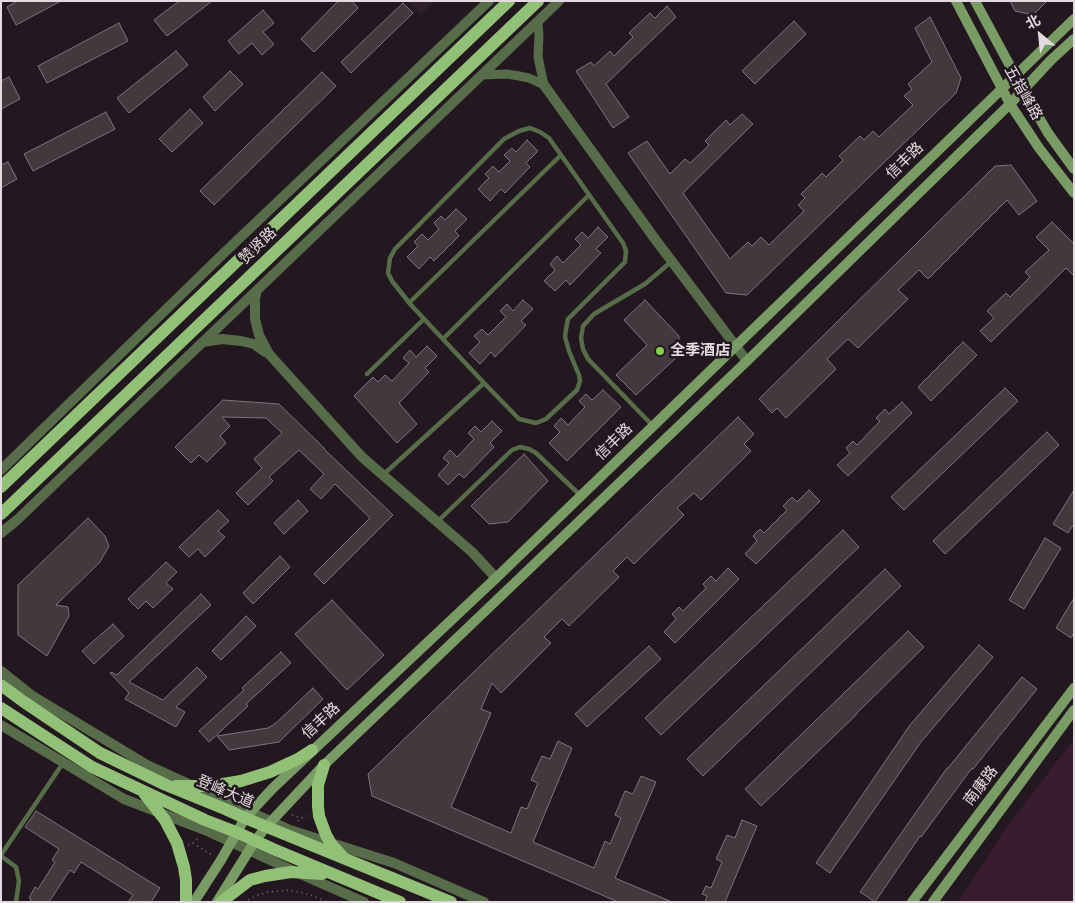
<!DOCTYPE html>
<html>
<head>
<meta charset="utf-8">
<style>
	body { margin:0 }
	#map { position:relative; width:1075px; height:903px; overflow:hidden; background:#23181f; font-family:"Open Sans","Noto Sans SC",sans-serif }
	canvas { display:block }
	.frame { position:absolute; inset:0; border:2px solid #e3dbdf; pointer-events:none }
	.north { position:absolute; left:1015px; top:10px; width:50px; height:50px; -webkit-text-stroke:4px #23181f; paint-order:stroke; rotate:332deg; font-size:14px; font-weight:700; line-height:20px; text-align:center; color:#e3dbdf }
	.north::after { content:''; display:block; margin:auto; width:18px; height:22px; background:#e3dbdf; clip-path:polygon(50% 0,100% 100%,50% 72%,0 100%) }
</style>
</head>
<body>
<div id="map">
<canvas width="1075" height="903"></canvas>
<div class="frame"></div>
<div class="north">北</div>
</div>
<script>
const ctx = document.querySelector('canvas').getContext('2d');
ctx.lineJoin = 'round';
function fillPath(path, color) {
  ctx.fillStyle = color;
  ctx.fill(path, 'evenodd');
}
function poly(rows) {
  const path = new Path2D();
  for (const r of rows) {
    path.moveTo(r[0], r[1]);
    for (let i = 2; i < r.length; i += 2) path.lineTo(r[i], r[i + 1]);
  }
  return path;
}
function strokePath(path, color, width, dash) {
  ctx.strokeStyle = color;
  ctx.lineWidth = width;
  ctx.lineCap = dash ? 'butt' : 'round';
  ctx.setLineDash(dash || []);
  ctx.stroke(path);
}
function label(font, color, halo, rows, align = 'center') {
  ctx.font = font + ' "Open Sans","Noto Sans SC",sans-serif';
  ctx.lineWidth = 5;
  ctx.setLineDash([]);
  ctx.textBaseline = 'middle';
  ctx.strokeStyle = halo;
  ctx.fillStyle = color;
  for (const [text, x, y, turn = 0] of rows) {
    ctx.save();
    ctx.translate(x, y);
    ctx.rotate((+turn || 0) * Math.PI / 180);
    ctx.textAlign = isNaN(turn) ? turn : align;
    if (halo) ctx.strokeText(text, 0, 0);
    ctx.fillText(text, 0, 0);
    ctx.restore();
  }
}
fillPath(poly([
	[408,1,435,1,421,14]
]), '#2f1f29');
fillPath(poly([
	[1074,739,1074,902,958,902,1007,827]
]), '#391c2f');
const building = poly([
	[17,1,61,1,16,25,7,7,17,1],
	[179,1,212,1,167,36,154,20,179,1],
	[338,1,352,1,358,8,314,52,301,39,338,1],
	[1010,1,1047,1,1033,15,1015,11,1010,1],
	[403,3,413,13,351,73,341,62,403,3],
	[667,6,676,17,606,84,629,117,613,128,576,71,591,62,594,66,610,51,614,56,633,37,629,33,650,13,655,18,667,6],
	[263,10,274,23,263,32,274,44,262,55,252,43,239,54,228,41,263,10],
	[930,17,961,78,956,93,747,295,726,293,628,153,647,141,670,174,685,159,690,163,702,152,709,145,705,141,726,120,730,125,742,114,753,124,683,193,730,259,748,242,752,246,761,237,769,245,804,211,798,205,805,198,801,194,822,173,826,177,843,160,839,156,860,136,864,140,873,131,879,137,913,105,904,96,912,89,908,84,932,62,915,28,930,17],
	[794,21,806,34,755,84,742,71,794,21],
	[119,23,128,41,47,83,38,66,119,23],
	[176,51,188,65,129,113,117,98,176,51],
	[230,71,243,84,215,111,203,97,230,71],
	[322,72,336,86,214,205,200,191,322,72],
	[9,77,20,99,1,109,1,81,9,77],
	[190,109,203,123,172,152,159,139,190,109],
	[106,112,115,129,33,171,24,154,106,112],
	[527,140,538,151,526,163,530,167,505,193,501,189,490,201,478,189,489,178,485,174,493,166,499,172,510,161,504,155,512,148,516,152,527,140],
	[8,162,17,179,1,188,1,165,8,162],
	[1011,165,1037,201,1019,215,1007,200,928,279,919,270,898,290,908,299,858,348,848,339,827,359,836,369,786,418,777,408,772,413,759,399,995,166,1011,165],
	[456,209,467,219,455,231,459,236,434,261,430,257,419,269,407,257,418,246,414,242,422,234,428,240,439,229,434,223,441,216,445,220,456,209],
	[1052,222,1074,244,1074,276,1066,268,991,342,980,331,994,318,987,311,1006,293,1010,297,1030,277,1025,272,1049,250,1036,237,1052,222],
	[598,227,608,237,596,249,601,253,570,285,566,280,555,291,544,281,555,270,550,264,557,256,563,263,581,245,575,239,582,232,588,238,598,227],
	[523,300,533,309,521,321,526,325,495,357,491,352,480,364,469,353,480,342,474,336,482,329,488,335,506,317,500,311,507,304,513,311,523,300],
	[645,300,679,336,678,356,636,395,616,375,647,345,624,320,645,300],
	[963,342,977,355,931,401,918,387,963,342],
	[427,346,437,356,425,368,429,372,399,403,417,424,397,443,354,396,373,377,378,382,385,375,392,381,409,363,403,358,410,350,416,357,427,346],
	[1005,388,1018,401,904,510,891,497,1005,388],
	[603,390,621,407,567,461,549,443,560,432,554,426,561,418,568,425,585,407,579,401,586,394,592,400,603,390],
	[223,400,279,404,324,448,324,449,393,515,324,584,314,574,370,518,335,484,321,499,310,489,324,474,299,450,269,477,273,481,248,505,236,493,262,468,254,459,282,433,266,418,222,417,230,426,220,436,226,443,207,462,199,455,191,463,175,447,223,400],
	[902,402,912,413,848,476,837,465,850,453,846,448,853,441,857,445,880,421,876,418,885,409,889,414,902,402],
	[738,417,754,434,744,444,751,451,701,500,694,493,677,508,684,515,634,564,627,557,613,571,619,577,569,626,562,619,544,637,551,643,501,693,492,683,481,709,491,713,451,807,511,833,521,807,527,809,538,783,531,780,542,756,550,759,558,741,572,748,533,842,594,868,605,841,610,844,621,818,615,815,625,791,633,794,641,776,656,782,615,878,672,902,618,902,372,796,368,774,738,417],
	[492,421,502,431,490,443,494,447,464,478,459,474,448,485,438,475,449,463,443,458,450,450,457,457,474,439,468,433,475,426,481,432,492,421],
	[1047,432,1059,445,945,554,933,541,1047,432],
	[524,454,548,481,508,522,489,524,471,506,524,454],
	[809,490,820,501,756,564,745,554,757,541,753,536,760,529,764,533,787,510,783,506,792,497,797,502,809,490],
	[1074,490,1074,524,1068,533,1053,524,1074,490],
	[298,500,308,511,284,534,274,523,298,500],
	[218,510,229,521,218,531,225,537,205,557,198,549,189,557,179,547,218,510],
	[88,518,105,536,109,546,100,562,56,605,68,607,69,616,47,656,18,635,18,585,88,518],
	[843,530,859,547,661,735,645,718,843,530],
	[1045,538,1061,548,1024,609,1009,600,1045,538],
	[280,556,290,567,253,604,243,593,280,556],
	[166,562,177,572,166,583,173,589,153,608,146,601,138,609,128,599,166,562],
	[728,568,739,579,675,643,664,632,676,619,672,614,679,607,683,611,706,588,703,584,711,576,716,581,728,568],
	[885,569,901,586,703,776,687,759,885,569],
	[201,594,211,605,129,682,163,700,197,667,207,677,176,707,185,712,176,727,125,699,129,693,110,673,111,672,117,675,201,594],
	[1074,598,1074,633,1071,638,1056,628,1074,598],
	[332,600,384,655,347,690,295,634,332,600],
	[246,616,256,626,221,660,212,651,246,616],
	[113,624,124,636,94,664,82,651,113,624],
	[908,631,924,647,856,714,856,715,761,806,745,789,908,631],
	[979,645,993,657,921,742,830,873,816,863,910,725,979,645],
	[649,646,661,659,587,727,575,714,649,646],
	[281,652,291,663,246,704,248,706,209,742,199,731,244,690,242,688,281,652],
	[1022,677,1037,689,973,769,972,768,921,837,920,836,875,902,860,892,947,768,948,768,1022,677],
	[313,688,323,699,279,742,229,750,217,736,268,728,276,723,313,688],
	[36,811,160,888,151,902,128,902,133,895,81,862,74,873,70,870,49,902,30,902,31,899,29,898,35,887,38,889,55,862,52,860,59,849,25,827,36,811],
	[742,820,757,826,725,902,705,902,707,896,702,894,706,886,711,888,722,862,716,859,727,835,735,838,742,820]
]);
fillPath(building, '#44383f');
strokePath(building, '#80737b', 1);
strokePath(poly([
	[238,794,250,798],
	[292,815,301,818],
	[298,821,301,818,307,816],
	[193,843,212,855],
	[188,845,193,843,198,838],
	[244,902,258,895,268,892,290,890,311,895,327,902]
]), '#6f656b', 2, [1, 4]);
strokePath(poly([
	[409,303,561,155],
	[443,339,589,195],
	[367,374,424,319],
	[653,426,588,359,583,349,581,338,583,326,594,314,645,284,672,261],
	[384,474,484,383,519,419,536,423,546,419,577,390,580,381,579,375,569,351,565,337,566,329,568,319,625,262,626,251,623,243,549,138,540,132,530,128,519,131,504,139,395,249,390,258,388,273,392,281,411,305,484,383],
	[438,521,512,450,520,447,529,449,536,453,580,495],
	[1,855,63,763],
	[1,856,16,867,19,881,16,902]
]), '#576d4a', 4.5);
strokePath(poly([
	[538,22,539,36,538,57,544,85],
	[482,75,507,74,519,76,529,78,544,85]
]), '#576d4a', 9);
strokePath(poly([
	[544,85,655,239,747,361],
	[257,290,255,299,255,319,259,335,269,354,362,457,472,552,496,578],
	[203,342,222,339,241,341,254,344,265,352],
	[1,470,225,252,489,1],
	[1,533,17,520,559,1],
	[1,671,31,695,147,765,290,830,394,863,484,902],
	[1,725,124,799,205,830,296,872,364,902]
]), '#576d4a', 10);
strokePath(poly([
	[956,1,1010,104,1039,148,1074,193],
	[975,1,1023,90,1048,133,1074,169],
	[194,902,221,860,245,818,273,788,496,578,1074,19],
	[217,902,255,841,266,827,324,765,747,361,1010,104,1051,60,1074,39],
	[912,902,1074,688],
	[933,902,1074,710]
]), '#789c63', 10);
strokePath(poly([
	[1,487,509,1],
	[1,514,538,1],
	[1,685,24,702,100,753,166,785,225,809,245,818,451,902],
	[1,708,92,767,205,820,236,832,273,849,400,902],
	[324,765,318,785,318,806,319,816,326,835,331,844,343,857],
	[176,786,211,786,241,781,270,772,298,759,312,750],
	[144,793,165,820,177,843,184,867,186,880,186,902],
	[221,902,250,880,265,876,291,872,322,874]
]), '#91c176', 12);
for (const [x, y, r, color] of [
	[660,351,5,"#83d04f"]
]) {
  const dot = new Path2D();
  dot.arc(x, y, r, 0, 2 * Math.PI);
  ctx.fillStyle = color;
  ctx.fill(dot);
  strokePath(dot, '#23181f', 2);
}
label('15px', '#e3dbdf', '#23181f', [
	["五指峰路",1023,93,60],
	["信丰路",905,161,-44],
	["赞贤路",258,246,-44],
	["信丰路",614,442,-44],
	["信丰路",321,721,-43],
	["南康路",981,786,-53],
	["登峰大道",225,792,23]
]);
label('bold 15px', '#e3dbdf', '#23181f', [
	["全季酒店",670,351]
], 'left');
</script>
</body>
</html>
